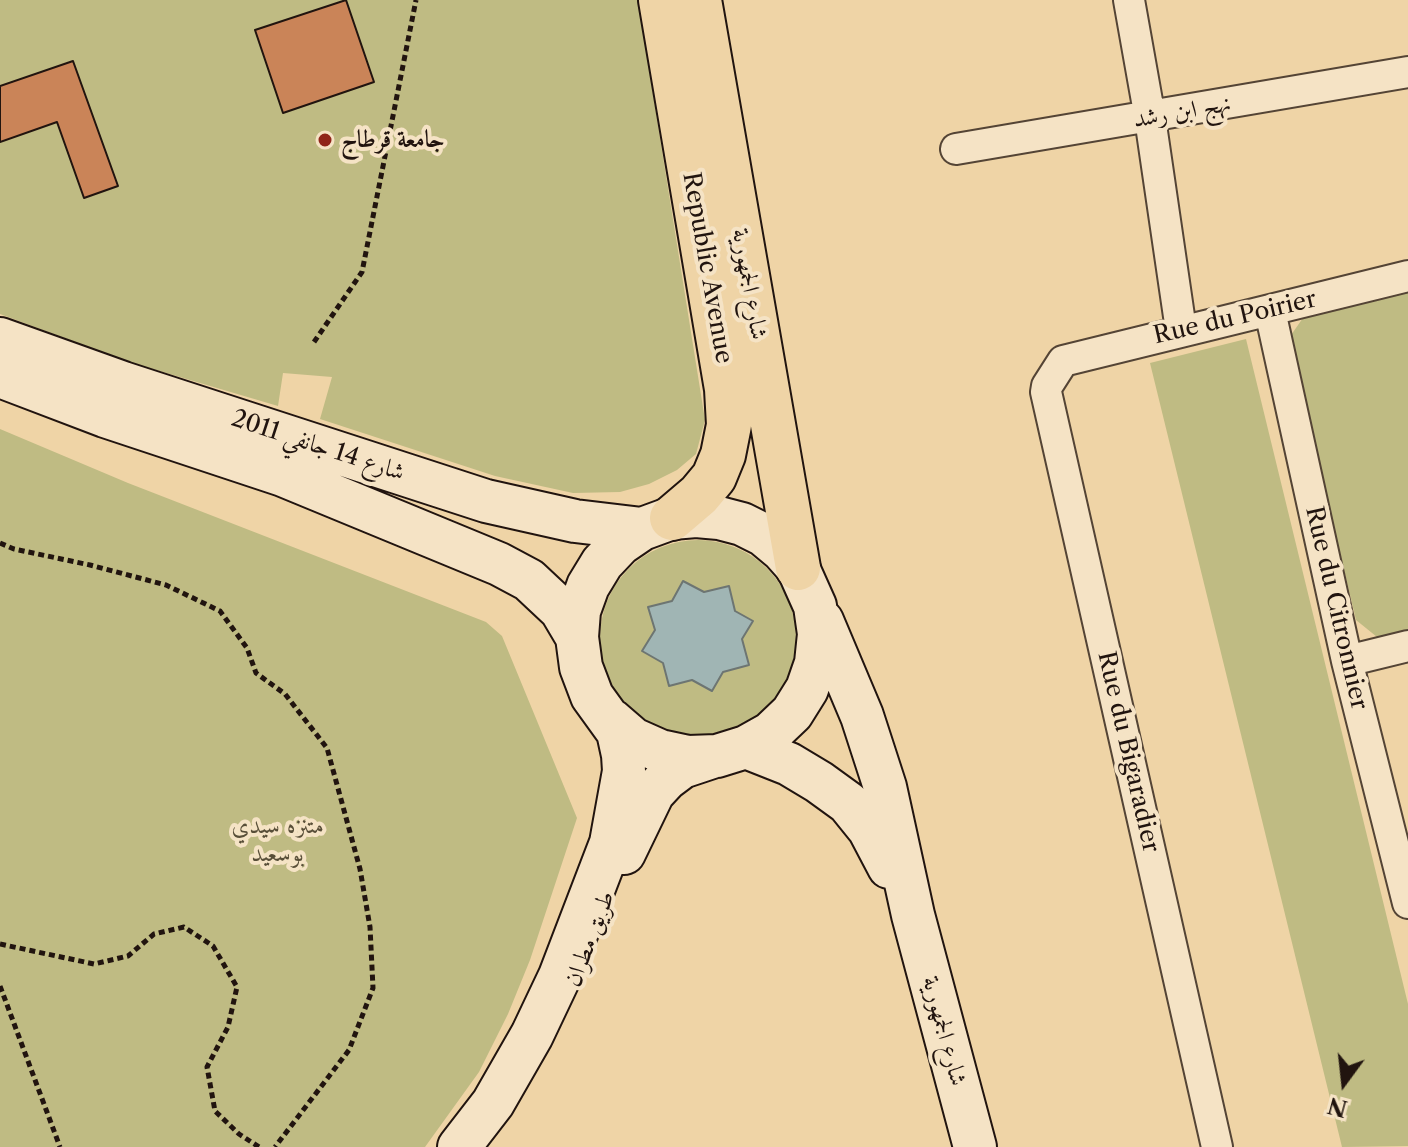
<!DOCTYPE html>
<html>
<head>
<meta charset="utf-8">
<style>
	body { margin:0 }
	#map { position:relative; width:1408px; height:1147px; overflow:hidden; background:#efd4a6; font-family:"Libre Caslon Text",serif }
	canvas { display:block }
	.north { position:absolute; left:1304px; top:1043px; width:80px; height:80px; -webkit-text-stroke:6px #f5e3c5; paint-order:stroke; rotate:195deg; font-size:22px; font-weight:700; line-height:32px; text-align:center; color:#21140f }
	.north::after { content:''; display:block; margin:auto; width:28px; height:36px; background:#21140f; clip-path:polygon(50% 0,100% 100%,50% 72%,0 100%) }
</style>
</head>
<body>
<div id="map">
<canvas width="1408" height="1147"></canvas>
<div class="north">N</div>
</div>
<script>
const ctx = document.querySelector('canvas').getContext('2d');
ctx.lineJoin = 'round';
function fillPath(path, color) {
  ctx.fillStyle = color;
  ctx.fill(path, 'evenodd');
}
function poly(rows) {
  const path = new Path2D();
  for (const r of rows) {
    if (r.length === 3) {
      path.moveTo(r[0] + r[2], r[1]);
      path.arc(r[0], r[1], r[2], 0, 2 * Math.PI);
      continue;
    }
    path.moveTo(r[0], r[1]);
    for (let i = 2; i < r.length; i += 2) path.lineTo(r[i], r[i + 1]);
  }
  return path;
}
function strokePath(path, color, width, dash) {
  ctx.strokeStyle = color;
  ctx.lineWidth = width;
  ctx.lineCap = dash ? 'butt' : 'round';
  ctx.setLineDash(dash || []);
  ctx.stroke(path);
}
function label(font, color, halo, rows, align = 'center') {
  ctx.font = font + ' "Libre Caslon Text",Amiri,serif';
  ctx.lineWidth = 8;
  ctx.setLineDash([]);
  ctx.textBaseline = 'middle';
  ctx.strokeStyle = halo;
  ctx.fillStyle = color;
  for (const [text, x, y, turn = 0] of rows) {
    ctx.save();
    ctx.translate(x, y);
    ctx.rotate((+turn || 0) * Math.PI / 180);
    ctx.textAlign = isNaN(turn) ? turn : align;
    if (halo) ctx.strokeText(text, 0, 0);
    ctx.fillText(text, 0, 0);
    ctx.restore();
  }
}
fillPath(poly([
	[0,0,638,0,705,420,696,454,677,470,649,484,620,492,573,493,495,476,320,419,332,377,283,373,278,406,129,362,0,314],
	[1408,290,1408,630,1377,637,1356,620,1289,338,1305,315],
	[1246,339,1408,1004,1408,1146,1342,1147,1150,363],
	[0,429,128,483,486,622,502,636,577,818,530,960,508,1014,479,1072,425,1147,0,1147],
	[698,638,98]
]), '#bfbb83');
const water = poly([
	[683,581,704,592,729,586,735,611,753,621,742,639,749,665,723,672,712,691,692,680,669,686,663,663,642,651,655,630,648,607,672,601,683,581]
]);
fillPath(water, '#a0b5b4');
strokePath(water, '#6d7572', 2);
const building = poly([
	[346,0,374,82,283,113,255,30,346,0],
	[73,61,118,186,84,198,57,122,0,142,0,86,73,61]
]);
fillPath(building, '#ca8458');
strokePath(building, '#21140f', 2);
const street = poly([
	[1129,0,1150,118,1181,330],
	[956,149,1408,72],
	[1270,311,1347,661,1408,903],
	[1347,661,1408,646],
	[1217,1147,1046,392,1047,386,1063,361,1408,276]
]);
const secondary = poly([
	[0,339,123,383,486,501,575,521,642,529],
	[0,376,105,416,283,475,499,564,529,580,561,610,577,637],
	[822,621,862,716,885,787,913,915,975,1147],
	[746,747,789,764,819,782,848,803,869,829,889,867],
	[624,853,653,793,666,779,682,767,712,757],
	[459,1147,493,1103,532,1035,560,976,611,843,624,771,623,755,618,732,592,696,581,667,577,637,579,611,588,586,602,563,620,544,642,529,672,518,696,516,719,518,742,524,764,535,782,550,798,568,815,606,819,634,816,663,807,689,792,713,771,733,746,747,717,756,688,757,660,751,633,739,611,720]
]);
const highway = poly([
	[661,0,727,389,729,425,723,455,714,477,699,495,672,518],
	[699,0,798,568]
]);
strokePath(street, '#544435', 34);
strokePath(secondary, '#21140f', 46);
strokePath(highway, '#21140f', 48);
strokePath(poly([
	[314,342,362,272,416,0],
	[0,543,14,549,90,565,166,585,220,611,247,648,256,673,285,694,327,748,360,869,370,927,373,988,349,1050,275,1147],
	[0,944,94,964,128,956,154,934,184,927,213,946,237,987,228,1027,207,1067,215,1111,239,1134,259,1147],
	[0,986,60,1147]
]), '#21140f', 5, [6, 4]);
strokePath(street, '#f5e3c5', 30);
strokePath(secondary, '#f5e3c5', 42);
strokePath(highway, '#efd4a6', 44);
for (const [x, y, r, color] of [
	[325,140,8,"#8f2418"]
]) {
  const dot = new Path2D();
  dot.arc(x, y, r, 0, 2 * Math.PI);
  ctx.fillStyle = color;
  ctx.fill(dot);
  strokePath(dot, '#f5e3c5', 3);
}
label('24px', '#21140f', '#f5e3c5', [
	["نهج ابن رشد",1182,112,-10],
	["Republic Avenue",707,268,80],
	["شارع الجمهورية",749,284,80],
	["Rue du Poirier",1235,318,-13],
	["شارع 14 جانفي 2011",318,446,18],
	["Rue du Citronnier",1336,608,77],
	["Rue du Bigaradier",1128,752,77],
	["طريق مطران",590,939,-69],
	["شارع الجمهورية",944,1031,75]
]);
label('bold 24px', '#21140f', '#f5e3c5', [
	["جامعة قرطاج",341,140]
], 'left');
label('italic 24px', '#584e38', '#f5e3c5', [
	["متنزه سيدي",278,826],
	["بوسعيد",278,854]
]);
</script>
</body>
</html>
